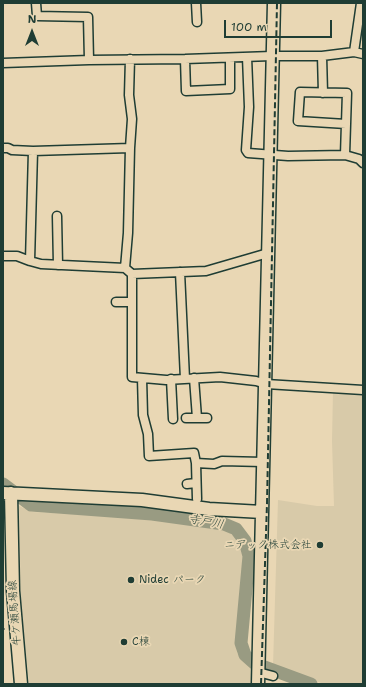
<!DOCTYPE html>
<html>
<head>
<meta charset="utf-8">
<style>
	body { margin:0 }
	#map { position:relative; width:366px; height:687px; overflow:hidden; background:#e9d7b4; font-family:"Shantell Sans",sans-serif }
	canvas { display:block }
	.frame { position:absolute; inset:0; border:4px solid #1f3d34; pointer-events:none }
	.north { position:absolute; left:12px; top:12px; width:40px; height:40px; -webkit-text-stroke:3px #e9d7b4; paint-order:stroke; rotate:0deg; font-size:11px; font-weight:700; line-height:16px; text-align:center; color:#1f3d34 }
	.north::after { content:''; display:block; margin:auto; width:14px; height:18px; background:#1f3d34; clip-path:polygon(50% 0,100% 100%,50% 72%,0 100%) }
	.scale { position:absolute; left:224px; top:20px; width:108px; height:18px; box-sizing:border-box; border:2px solid #1f3d34; border-top:0; padding-left:5px; font-size:12px; line-height:14px; white-space:nowrap; color:#1f3d34; -webkit-text-stroke:3px #e9d7b4; paint-order:stroke }
</style>
</head>
<body>
<div id="map">
<canvas width="366" height="687"></canvas>
<div class="frame"></div>
<div class="north">N</div>
<div class="scale">100 m</div>
</div>
<script>
const ctx = document.querySelector('canvas').getContext('2d');
ctx.lineJoin = 'round';
function fillPath(path, color) {
  ctx.fillStyle = color;
  ctx.fill(path, 'evenodd');
}
function poly(rows) {
  const path = new Path2D();
  for (const r of rows) {
    path.moveTo(r[0], r[1]);
    for (let i = 2; i < r.length; i += 2) path.lineTo(r[i], r[i + 1]);
  }
  return path;
}
function strokePath(path, color, width, dash) {
  ctx.strokeStyle = color;
  ctx.lineWidth = width;
  ctx.lineCap = dash ? 'butt' : 'round';
  ctx.setLineDash(dash || []);
  ctx.stroke(path);
}
function label(font, color, halo, rows, align = 'center') {
  ctx.font = font + ' "Shantell Sans","Klee One",sans-serif';
  ctx.lineWidth = 3.5;
  ctx.setLineDash([]);
  ctx.textBaseline = 'middle';
  ctx.strokeStyle = halo;
  ctx.fillStyle = color;
  for (const [text, x, y, turn = 0] of rows) {
    ctx.save();
    ctx.translate(x, y);
    ctx.rotate((+turn || 0) * Math.PI / 180);
    ctx.textAlign = isNaN(turn) ? turn : align;
    if (halo) ctx.strokeText(text, 0, 0);
    ctx.fillText(text, 0, 0);
    ctx.restore();
  }
}
fillPath(poly([
	[333,391,363,393,363,684,324,684,273,666,278,500,317,506,334,506,332,441],
	[19,506,32,512,133,517,223,529,236,537,243,556,236,642,237,653,244,662,251,667,251,683,29,684,21,604]
]), '#d8caa9');
strokePath(poly([
	[3,629,4,629]
]), '#687563', 2);
strokePath(poly([
	[3,484,31,505,152,514,224,524,236,529,245,541,249,556,241,643,245,655,254,663,311,684]
]), '#999b82', 13);
const street = poly([
	[36,3,37,16,88,17,89,60],
	[196,3,197,22],
	[354,52,361,3],
	[322,56,323,93],
	[247,57,249,107,246,150,248,153,288,156,345,155,359,159,363,163],
	[185,59,186,91,230,89,230,58],
	[3,63,89,60,185,59,272,56,322,56,354,52,363,54],
	[3,148,8,148,12,150,33,151,130,148],
	[345,155,347,93,300,92,298,121,346,124],
	[57,216,58,265],
	[3,256,17,256,30,261,41,264,125,268,132,274,206,271,268,253],
	[30,261,33,151],
	[125,268,128,233,130,148,132,119,129,95,130,59],
	[180,272,185,379],
	[132,274,132,377,166,380,220,377,256,381,266,384,363,390],
	[116,302,132,302],
	[142,378,143,415,148,434,149,456,194,453,196,463,197,499],
	[194,378,197,418,207,418],
	[171,379,173,419],
	[186,418,197,418],
	[196,463,214,464,222,461,263,462],
	[187,484,196,483],
	[258,672,273,676]
]);
const secondary = poly([
	[3,493,142,500,209,509,262,512],
	[11,493,13,591,21,684],
	[258,684,274,3]
]);
strokePath(street, '#1f3d34', 11);
strokePath(secondary, '#1f3d34', 15);
strokePath(street, '#e9d7b4', 8);
strokePath(secondary, '#e9d7b4', 12);
strokePath(poly([
	[261,684,267,504,277,3]
]), '#1f3d34', 2, [6, 3]);
for (const [x, y, r, color] of [
	[320,545,4,"#1f3d34"],
	[131,580,4,"#1f3d34"],
	[124,642,4,"#1f3d34"]
]) {
  const dot = new Path2D();
  dot.arc(x, y, r, 0, 2 * Math.PI);
  ctx.fillStyle = color;
  ctx.fill(dot);
  strokePath(dot, '#e9d7b4', 1.5);
}
label('11px', '#1f3d34', '#e9d7b4', [
	["ニデック株式会社",312,545,"right"],
	["Nidec パーク",139,580],
	["C棟",132,642]
], 'left');
label('11px', '#1f3d34', '#e9d7b4', [
	["牛ケ瀬馬場線",15,613,-94]
]);
label('italic 12px', '#314b40', '#e9d7b4', [
	["寺戸川",206,522,10]
]);
</script>
</body>
</html>
